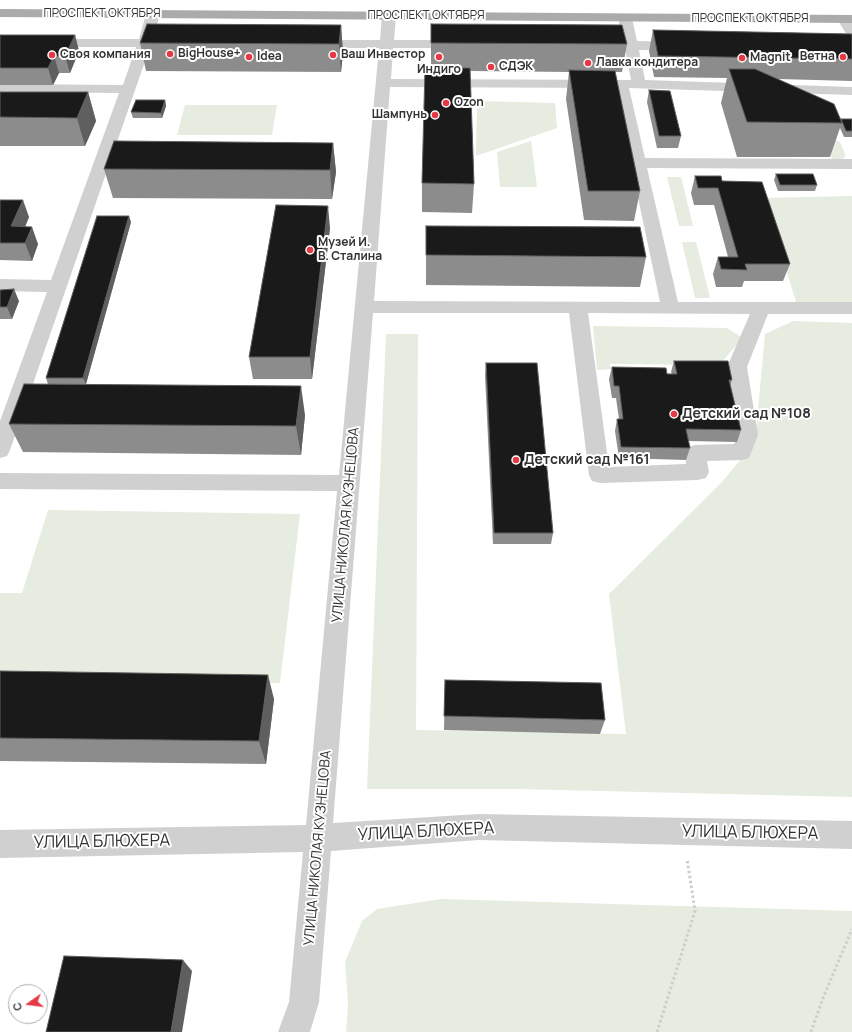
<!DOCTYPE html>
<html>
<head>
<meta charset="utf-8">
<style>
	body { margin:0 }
	#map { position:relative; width:852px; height:1032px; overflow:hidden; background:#fff; font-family:Manrope,sans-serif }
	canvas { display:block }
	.north { position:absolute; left:8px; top:984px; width:40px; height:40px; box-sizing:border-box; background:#fff; border:1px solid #adadad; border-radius:50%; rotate:256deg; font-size:11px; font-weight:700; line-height:16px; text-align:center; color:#333 }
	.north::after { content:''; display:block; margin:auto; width:14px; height:18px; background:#e63946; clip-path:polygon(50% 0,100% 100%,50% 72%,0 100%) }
</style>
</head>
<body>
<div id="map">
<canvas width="852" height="1032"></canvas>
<div class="north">С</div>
</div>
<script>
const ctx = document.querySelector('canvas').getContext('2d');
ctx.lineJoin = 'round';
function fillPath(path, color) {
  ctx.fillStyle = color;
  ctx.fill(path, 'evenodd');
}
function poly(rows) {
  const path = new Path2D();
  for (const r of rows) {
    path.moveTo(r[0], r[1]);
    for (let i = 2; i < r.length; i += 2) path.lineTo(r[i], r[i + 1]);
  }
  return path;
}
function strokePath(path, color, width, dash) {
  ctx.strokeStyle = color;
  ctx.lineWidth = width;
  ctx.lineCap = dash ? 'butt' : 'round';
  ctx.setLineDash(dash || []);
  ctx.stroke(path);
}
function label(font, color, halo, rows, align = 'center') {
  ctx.font = font + ' Manrope,sans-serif';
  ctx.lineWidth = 4;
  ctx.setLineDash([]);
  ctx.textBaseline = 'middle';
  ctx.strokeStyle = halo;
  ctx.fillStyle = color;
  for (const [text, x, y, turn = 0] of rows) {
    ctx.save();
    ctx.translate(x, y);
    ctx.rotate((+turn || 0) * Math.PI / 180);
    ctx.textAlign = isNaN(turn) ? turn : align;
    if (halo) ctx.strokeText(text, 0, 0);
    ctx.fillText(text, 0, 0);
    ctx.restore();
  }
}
fillPath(poly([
	[477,101,555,103,557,128,476,156],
	[185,105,277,105,272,135,177,135],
	[827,136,840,142,846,156,839,162,833,160,823,137],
	[531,141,537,187,500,187,497,152],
	[667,177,681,177,693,226,679,226],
	[852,196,852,304,797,305,764,198],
	[682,242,696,242,710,298,695,298],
	[793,321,852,323,852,797,518,789,367,789,386,334,418,334,416,730,626,734,609,594,722,482,755,442,765,334],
	[593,326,727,328,743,338,719,365,609,364,612,369,597,370],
	[48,510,300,514,280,683,0,679,0,593,22,593],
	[441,899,852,911,852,1032,346,1032,348,1004,345,962,362,921,377,909]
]), '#e6ecdf');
strokePath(poly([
	[657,1032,695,911,687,859],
	[811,1032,823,998,852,929]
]), '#cdcdcd', 3, [2.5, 2.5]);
fillPath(poly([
	[153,10,158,11,160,14,153,39,169,39,174,40,176,43,174,46,169,47,150,47,10,450,7,456,0,458,0,421,47,292,0,291,0,279,51,280,119,93,0,92,0,84,123,85,136,47,0,47,0,39,139,39,146,14,148,11,153,10],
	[389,12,394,13,396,16,394,40,461,40,466,41,468,44,466,47,461,48,393,48,391,79,631,80,625,49,597,49,592,48,590,45,592,42,597,41,623,41,618,18,620,15,625,14,630,15,632,18,637,41,679,42,684,43,686,46,684,49,679,50,639,50,645,80,852,87,852,95,629,88,645,158,852,159,852,169,647,168,678,302,852,302,852,314,768,314,747,367,758,435,749,458,742,460,707,461,709,472,706,478,698,480,600,483,592,481,589,475,569,313,373,313,333,823,479,814,852,821,852,849,479,840,331,851,319,1002,310,1032,278,1032,289,1002,303,852,0,858,0,830,306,825,337,491,0,489,0,473,339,475,379,48,313,48,308,47,306,44,308,41,313,40,380,40,382,16,384,13,389,12],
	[390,87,615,88,660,302,374,301,390,87],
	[588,313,750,314,727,367,738,435,734,444,695,445,688,447,685,453,686,464,609,467,588,313],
	[844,15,849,16,852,21,852,36,847,35,837,19,839,16,844,15]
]), '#d0d0d0');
fillPath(poly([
	[0,9,852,15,852,23,0,17,0,9]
]), '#ababab');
fillPath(poly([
	[431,24,627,44,622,72,615,72,640,191,634,221,584,220,566,99,569,72,470,71,474,184,472,213,422,212,422,183,431,68],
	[341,25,343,53,341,72,146,71,140,43],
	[653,30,852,34,852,81,778,79,841,119,852,119,852,137,844,137,840,128,830,157,737,157,721,103,727,78,654,77,649,51],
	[0,35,75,35,79,51,70,73,59,73,53,85,0,85],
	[649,90,681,136,678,148,657,148,647,102],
	[0,92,88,92,96,121,85,146,0,146],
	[165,100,166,106,162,118,133,118,131,112],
	[333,143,336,172,332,199,113,198,104,169],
	[776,174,817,185,815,191,778,191,774,180],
	[695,176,722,181,790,264,783,281,744,281,742,287,716,287,713,274,718,257,728,257,714,205,694,205,691,193],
	[0,200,29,217,25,227,38,244,32,261,0,260],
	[131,222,86,384,305,415,301,455,23,452,9,424,48,384,46,378],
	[330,228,312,379,253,379,249,357],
	[426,255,646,257,640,287,426,285],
	[0,290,19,301,12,319,0,319],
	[674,361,732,380,730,386,741,430,737,442,688,441,690,448,686,460,619,458,615,431,617,419,619,419,616,398,612,398,609,379,612,367,672,374,671,372],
	[486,363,553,533,551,544,493,544,485,375],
	[0,671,274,699,266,764,0,761],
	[445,680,605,720,600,734,444,730]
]), '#8c8c8c');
fillPath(poly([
	[341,25,343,53,341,72,339,44],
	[75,35,79,51,70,73,65,56],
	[54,56,59,73,53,85,48,68],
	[88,92,96,121,85,146,77,118],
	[165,100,166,106,162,118,161,113],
	[333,143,336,172,332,199,330,170],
	[23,200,29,217,18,244,11,226],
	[328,206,330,228,312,379,310,357],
	[129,216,131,222,86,384,83,378],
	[32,227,38,244,32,261,25,243],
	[14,289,19,301,12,319,7,307],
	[301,386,305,415,301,455,296,426],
	[268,675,274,699,266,764,259,741],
	[183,960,192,971,182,1032,171,1032]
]), '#5f5f5f');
const building = poly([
	[147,24,341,25,339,44,140,43,147,24],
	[431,24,622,25,627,44,431,43,431,24],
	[653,30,852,34,852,59,658,56,653,30],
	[0,35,75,35,65,56,54,56,48,68,0,68,0,35],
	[425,68,470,68,474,184,422,183,425,68],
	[729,69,755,69,834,104,842,123,747,122,729,69],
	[569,70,615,71,640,191,588,191,569,70],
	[649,90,670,91,681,136,659,136,649,90],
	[0,92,88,92,77,118,0,117,0,92],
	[136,100,165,100,161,113,131,112,136,100],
	[841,119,852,119,852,131,846,131,841,119],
	[114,141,333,143,330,170,104,169,114,141],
	[776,174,813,174,817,185,780,185,776,174],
	[695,176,721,176,722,181,762,182,790,264,745,264,747,270,721,269,718,257,738,257,718,188,698,188,695,176],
	[0,200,23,200,11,226,32,227,25,243,0,243,0,200],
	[276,205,328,206,310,357,249,357,276,205],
	[97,216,129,216,83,378,46,378,97,216],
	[426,226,640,227,646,257,426,255,426,226],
	[14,289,7,307,0,307,0,290,14,289],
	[674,361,728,361,732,380,729,380,741,430,686,429,690,448,621,447,617,419,623,419,619,386,614,386,612,367,666,368,667,374,677,374,674,361],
	[486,363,537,363,553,533,494,533,486,363],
	[24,384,301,386,296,426,9,424,24,384],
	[0,671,268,675,259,741,0,738,0,671],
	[445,680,601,683,605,720,444,716,445,680],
	[64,956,183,960,171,1032,46,1032,64,956]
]);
fillPath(building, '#1a1a1a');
strokePath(building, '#5f5f5f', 1);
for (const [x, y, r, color] of [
	[170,54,4,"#e63946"],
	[52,55,4,"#e63946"],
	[333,55,4,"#e63946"],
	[249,57,4,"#e63946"],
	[439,57,4,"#e63946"],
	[843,57,4,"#e63946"],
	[742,58,4,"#e63946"],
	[588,63,4,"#e63946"],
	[491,67,4,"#e63946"],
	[446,103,4,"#e63946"],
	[435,115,4,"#e63946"],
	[310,250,4,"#e63946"],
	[674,414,4,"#e63946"],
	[516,460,4,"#e63946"]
]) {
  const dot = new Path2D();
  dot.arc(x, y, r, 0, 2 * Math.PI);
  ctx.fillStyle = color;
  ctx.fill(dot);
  strokePath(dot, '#fff', 1.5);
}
label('12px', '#333', '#fff', [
	["ПРОСПЕКТ ОКТЯБРЯ",102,14],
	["ПРОСПЕКТ ОКТЯБРЯ",426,16],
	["ПРОСПЕКТ ОКТЯБРЯ",750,19]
]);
label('bold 12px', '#333', '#fff', [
	["BigHouse+",178,54],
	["Своя компания",60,55],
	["Ваш Инвестор",341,55],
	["Idea",257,57],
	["Ветна",835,57,"right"],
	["Magnit",750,58],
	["Лавка кондитера",596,63],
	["СДЭК",499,67],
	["Индиго",439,70,"center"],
	["Ozon",454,103],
	["Шампунь",427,115,"right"],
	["Музей И.",318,243],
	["В. Сталина",318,257]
], 'left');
label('bold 14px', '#333', '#fff', [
	["Детский сад №108",682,414],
	["Детский сад №161",524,460]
], 'left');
label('14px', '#333', '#fff', [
	["УЛИЦА НИКОЛАЯ КУЗНЕЦОВА",346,525,-85],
	["УЛИЦА НИКОЛАЯ КУЗНЕЦОВА",318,848,-85]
]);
label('17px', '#333', '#fff', [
	["УЛИЦА БЛЮХЕРА",426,832,-3],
	["УЛИЦА БЛЮХЕРА",750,833,1],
	["УЛИЦА БЛЮХЕРА",102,842,-1]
]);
</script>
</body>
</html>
